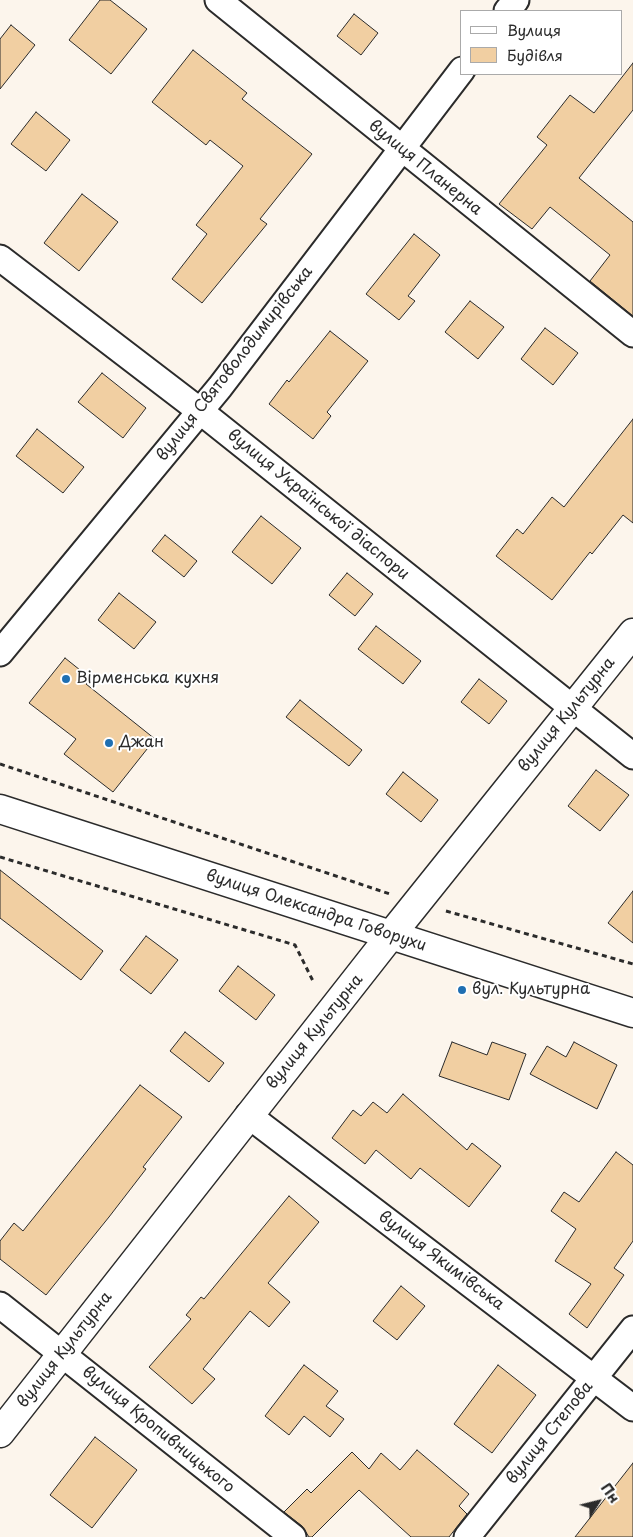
<!DOCTYPE html>
<html>
<head>
<meta charset="utf-8">
<style>
	body { margin:0 }
	#map { position:relative; width:633px; height:1537px; overflow:hidden; background:#fcf5ec; font-family:"Playpen Sans",sans-serif }
	canvas { display:block }
	.legend { position:absolute; left:460px; top:10px; width:162px; height:65px; box-sizing:border-box; background:#fff; border:1px solid #aaa; margin:0; padding:6px 9px; list-style:none; font-size:15px; color:#2b2b2b }
	.legend li { display:flex; align-items:center; gap:10px; height:25px }
	.legend b { width:25px; border:1px solid #aaa }
	.north { position:absolute; left:573px; top:1477px; width:50px; height:50px; -webkit-text-stroke:4px #fff; paint-order:stroke; rotate:54deg; font-size:14px; font-weight:700; line-height:20px; text-align:center; color:#2b2b2b }
	.north::after { content:''; display:block; margin:auto; width:18px; height:22px; background:#2b2b2b; clip-path:polygon(50% 0,100% 100%,50% 72%,0 100%) }
</style>
</head>
<body>
<div id="map">
<canvas width="633" height="1537"></canvas>
<ul class="legend">
<li><b style="height:6px;background:#fff"></b>Вулиця</li>
<li><b style="height:14px;background:#f1cfa2"></b>Будівля</li>
</ul>
<div class="north">Пн</div>
</div>
<script>
const ctx = document.querySelector('canvas').getContext('2d');
ctx.lineJoin = 'round';
function fillPath(path, color) {
  ctx.fillStyle = color;
  ctx.fill(path, 'evenodd');
}
function poly(rows) {
  const path = new Path2D();
  for (const r of rows) {
    path.moveTo(r[0], r[1]);
    for (let i = 2; i < r.length; i += 2) path.lineTo(r[i], r[i + 1]);
  }
  return path;
}
function strokePath(path, color, width, dash) {
  ctx.strokeStyle = color;
  ctx.lineWidth = width;
  ctx.lineCap = dash ? 'butt' : 'round';
  ctx.setLineDash(dash || []);
  ctx.stroke(path);
}
function label(font, color, halo, rows, align = 'center') {
  ctx.font = font + ' "Playpen Sans",sans-serif';
  ctx.lineWidth = 4;
  ctx.setLineDash([]);
  ctx.textBaseline = 'middle';
  ctx.strokeStyle = halo;
  ctx.fillStyle = color;
  for (const [text, x, y, turn = 0] of rows) {
    ctx.save();
    ctx.translate(x, y);
    ctx.rotate((+turn || 0) * Math.PI / 180);
    ctx.textAlign = isNaN(turn) ? turn : align;
    if (halo) ctx.strokeText(text, 0, 0);
    ctx.fillText(text, 0, 0);
    ctx.restore();
  }
}
const building = poly([
	[100,0,110,0,147,29,111,74,69,40,100,0],
	[354,14,378,33,361,55,337,36,354,14],
	[11,25,35,45,0,89,0,39,11,25],
	[193,50,247,93,242,99,312,154,260,219,267,224,202,303,172,279,207,234,196,225,243,166,210,140,206,145,152,102,193,50],
	[633,63,633,110,579,178,633,222,633,316,590,281,610,255,550,207,532,229,499,204,547,145,537,137,570,95,594,113,633,63],
	[36,112,70,140,46,171,11,144,36,112],
	[82,194,118,222,79,271,44,243,82,194],
	[414,234,440,255,408,296,415,301,399,320,366,294,414,234],
	[470,301,504,327,478,359,445,332,470,301],
	[545,328,578,353,553,385,521,359,545,328],
	[330,331,368,361,327,412,331,416,313,439,269,404,287,380,289,382,330,331],
	[102,373,146,408,123,438,78,402,102,373],
	[633,419,633,523,623,515,592,554,590,552,552,600,496,556,517,529,523,534,552,497,564,507,633,419],
	[37,429,84,467,63,493,16,456,37,429],
	[261,516,301,548,272,584,232,552,261,516],
	[165,535,197,561,184,577,152,551,165,535],
	[347,573,373,594,355,616,329,595,347,573],
	[119,593,156,622,134,649,98,620,119,593],
	[376,626,421,661,403,684,358,649,376,626],
	[65,658,90,678,86,684,155,739,113,792,64,754,76,739,29,703,65,658],
	[479,679,507,701,489,724,461,702,479,679],
	[300,700,362,750,349,766,286,717,300,700],
	[596,770,629,795,600,831,568,806,596,770],
	[403,772,438,800,421,822,386,794,403,772],
	[0,870,103,951,81,980,0,918,0,870],
	[633,891,633,943,608,923,633,891],
	[146,936,178,960,151,994,120,970,146,936],
	[238,966,275,995,256,1020,219,991,238,966],
	[185,1032,224,1063,209,1082,170,1051,185,1032],
	[452,1042,487,1055,492,1042,526,1054,509,1100,439,1076,452,1042],
	[574,1042,617,1065,597,1109,530,1074,547,1046,566,1057,574,1042],
	[140,1085,182,1117,143,1167,146,1169,109,1217,46,1295,0,1259,0,1241,14,1223,23,1231,140,1085],
	[403,1094,467,1150,472,1143,501,1166,469,1207,420,1168,411,1179,376,1150,365,1164,332,1138,353,1110,361,1116,373,1102,387,1113,403,1094],
	[616,1152,633,1165,633,1241,614,1268,624,1275,587,1328,569,1314,591,1284,555,1261,576,1229,551,1211,564,1192,579,1202,616,1152],
	[289,1196,319,1222,268,1283,290,1302,269,1327,250,1311,203,1369,215,1379,192,1404,149,1367,191,1319,186,1315,201,1297,204,1299,289,1196],
	[401,1286,425,1306,397,1340,373,1321,401,1286],
	[304,1365,338,1391,326,1406,344,1419,330,1437,304,1416,289,1435,265,1416,304,1365],
	[498,1365,536,1395,492,1453,454,1424,498,1365],
	[95,1437,137,1470,92,1528,50,1495,95,1437],
	[417,1450,469,1494,459,1506,467,1514,449,1537,411,1537,359,1490,312,1537,309,1537,302,1526,284,1512,307,1489,311,1493,352,1452,369,1469,381,1453,400,1470,417,1450],
	[633,1463,633,1537,575,1537,633,1463]
]);
fillPath(building, '#f1cfa2');
strokePath(building, '#2b2b2b', 1);
const street = poly([
	[218,0,633,334],
	[507,11,516,0],
	[0,258,200,411,633,756],
	[0,653,220,387,462,70],
	[248,1115,633,1408],
	[0,1305,293,1537],
	[467,1537,633,1329]
]);
const secondary = poly([
	[391,935,633,633]
]);
const primary = poly([
	[0,809,633,1013],
	[0,1433,391,935]
]);
strokePath(street, '#2b2b2b', 29);
strokePath(secondary, '#2b2b2b', 31);
strokePath(primary, '#2b2b2b', 31);
strokePath(poly([
	[0,764,390,894],
	[0,857,295,945,313,981],
	[446,911,633,964]
]), '#2b2b2b', 3, [5, 4]);
strokePath(street, '#fff', 25);
strokePath(secondary, '#fff', 28);
strokePath(primary, '#fff', 28);
for (const [x, y, r, color] of [
	[66,679,5,"#1f6fb2"],
	[109,743,5,"#1f6fb2"],
	[462,990,5,"#1f6fb2"]
]) {
  const dot = new Path2D();
  dot.arc(x, y, r, 0, 2 * Math.PI);
  ctx.fillStyle = color;
  ctx.fill(dot);
  strokePath(dot, '#fff', 2);
}
label('16px', '#2b2b2b', '#fff', [
	["вулиця Планерна",425,168,39],
	["вулиця Святоволодимирівська",235,364,-52],
	["вулиця Української діаспори",318,505,39],
	["вулиця Культурна",567,715,-51],
	["вулиця Олександра Говорухи",316,911,18],
	["вулиця Культурна",315,1032,-51],
	["вулиця Якимівська",441,1261,37],
	["вулиця Культурна",65,1350,-52],
	["вулиця Кропивницького",158,1430,39],
	["вулиця Степова",550,1433,-51]
]);
label('16px', '#2b2b2b', '#fff', [
	["Вірменська кухня",76,679],
	["Джан",119,743],
	["вул. Культурна",472,990]
], 'left');
</script>
</body>
</html>
